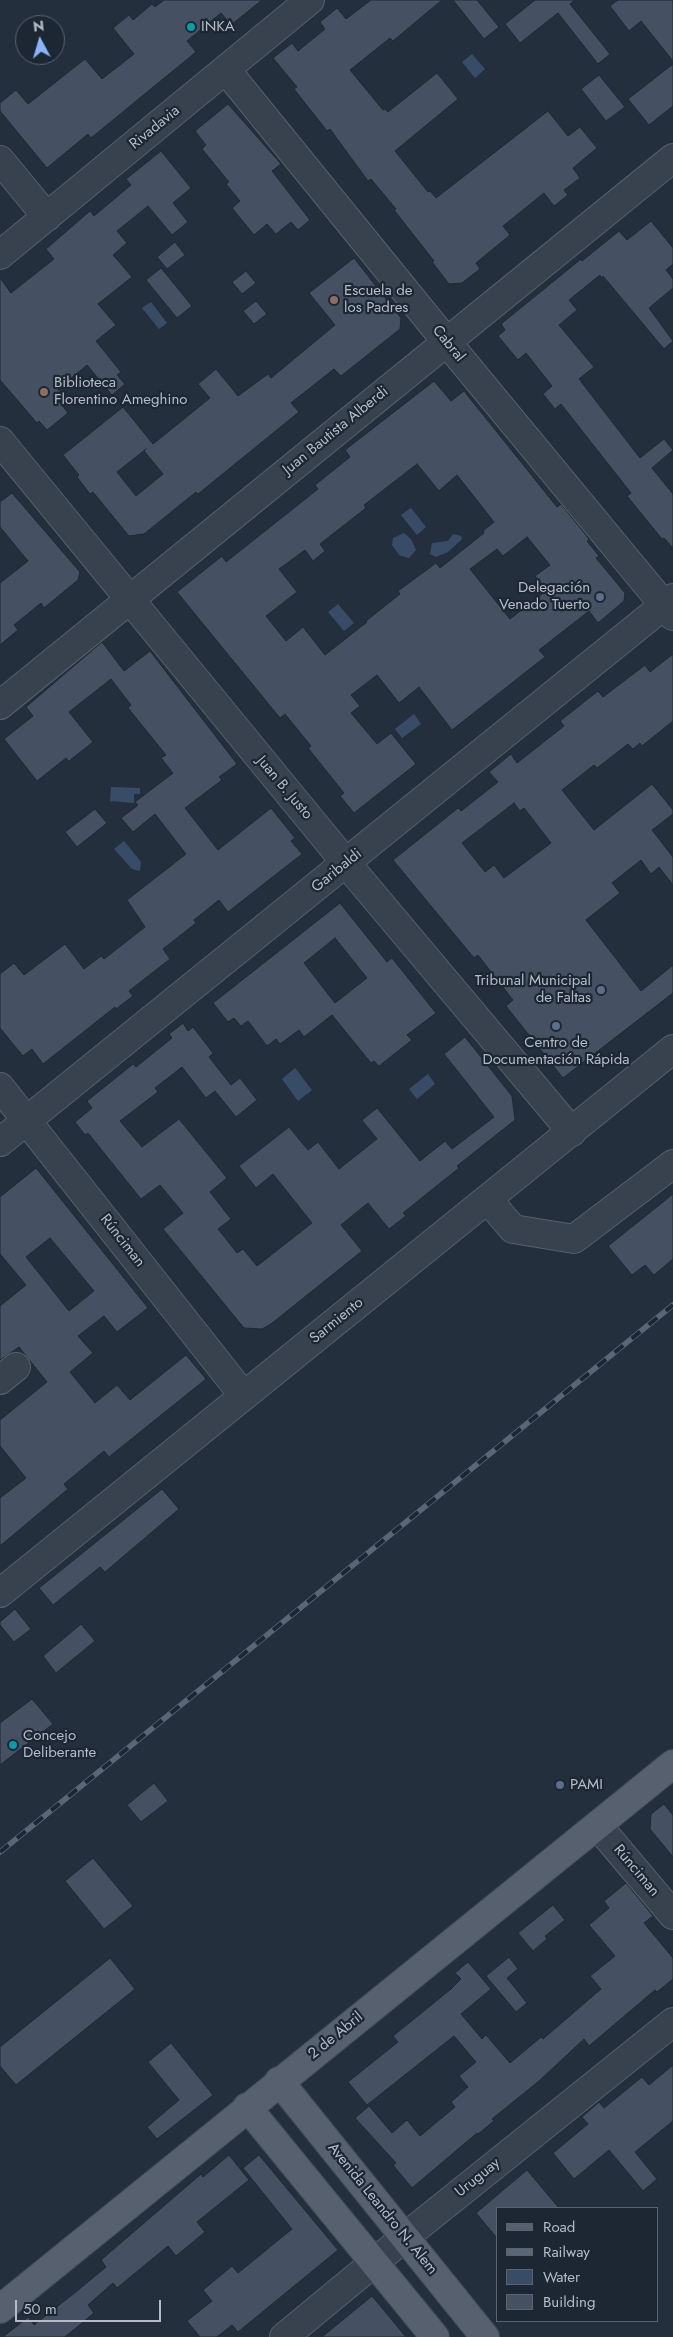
<!DOCTYPE html>
<html>
<head>
<meta charset="utf-8">
<style>
	body { margin:0 }
	#map { position:relative; width:673px; height:2337px; overflow:hidden; background:#242f3e; font-family:Jost,sans-serif }
	canvas { display:block }
	.legend { position:absolute; left:496px; top:2207px; width:162px; height:115px; box-sizing:border-box; background:#1d2633; border:1px solid #59626f; margin:0; padding:6px 9px; list-style:none; font-size:15px; color:#b4bcc9 }
	.legend li { display:flex; align-items:center; gap:10px; height:25px }
	.legend b { width:25px; border:1px solid #59626f }
	.north { position:absolute; left:15px; top:15px; width:50px; height:50px; box-sizing:border-box; background:#1d2633; border:1px solid #59626f; border-radius:50%; rotate:354deg; font-size:14px; font-weight:700; line-height:20px; text-align:center; color:#b4bcc9 }
	.north::after { content:''; display:block; margin:auto; width:18px; height:22px; background:#8ab4f8; clip-path:polygon(50% 0,100% 100%,50% 72%,0 100%) }
	.scale { position:absolute; left:15px; top:2300px; width:146px; height:22px; box-sizing:border-box; border:2px solid #b4bcc9; border-top:0; padding-left:6px; font-size:15px; line-height:18px; white-space:nowrap; color:#b4bcc9; -webkit-text-stroke:4px #1d2633; paint-order:stroke }
</style>
</head>
<body>
<div id="map">
<canvas width="673" height="2337"></canvas>
<ul class="legend">
<li><b style="height:6px;background:#56606e"></b>Road</li>
<li><b style="height:6px;background:#5a6575"></b>Railway</li>
<li><b style="height:14px;background:#394c67"></b>Water</li>
<li><b style="height:14px;background:#455162"></b>Building</li>
</ul>
<div class="north">N</div>
<div class="scale">50 m</div>
</div>
<script>
const ctx = document.querySelector('canvas').getContext('2d');
ctx.lineJoin = 'round';
function fillPath(path, color) {
  ctx.fillStyle = color;
  ctx.fill(path, 'evenodd');
}
function poly(rows) {
  const path = new Path2D();
  for (const r of rows) {
    path.moveTo(r[0], r[1]);
    for (let i = 2; i < r.length; i += 2) path.lineTo(r[i], r[i + 1]);
  }
  return path;
}
function strokePath(path, color, width, dash) {
  ctx.strokeStyle = color;
  ctx.lineWidth = width;
  ctx.lineCap = dash ? 'butt' : 'round';
  ctx.setLineDash(dash || []);
  ctx.stroke(path);
}
function label(font, color, halo, rows, align = 'center') {
  ctx.font = font + ' Jost,sans-serif';
  ctx.lineWidth = 4.5;
  ctx.setLineDash([]);
  ctx.textBaseline = 'middle';
  ctx.strokeStyle = halo;
  ctx.fillStyle = color;
  for (const [text, x, y, turn = 0] of rows) {
    ctx.save();
    ctx.translate(x, y);
    ctx.rotate((+turn || 0) * Math.PI / 180);
    ctx.textAlign = isNaN(turn) ? turn : align;
    if (halo) ctx.strokeText(text, 0, 0);
    ctx.fillText(text, 0, 0);
    ctx.restore();
  }
}
fillPath(poly([
	[472,54,485,69,475,78,462,62],
	[151,302,167,323,159,329,142,308],
	[411,508,426,527,417,535,401,515],
	[404,533,411,539,416,550,409,558,399,555,392,545,393,538],
	[453,534,461,536,462,539,448,552,436,557,430,554,432,543,448,541],
	[338,604,354,623,344,631,328,612],
	[414,714,421,724,402,738,395,729],
	[111,787,140,788,140,794,134,794,134,803,110,801],
	[124,841,141,862,140,871,132,869,114,849],
	[295,1068,312,1090,298,1101,282,1079],
	[428,1074,435,1084,417,1099,409,1089]
]), '#394c67');
const building = poly([
	[164,0,262,0,231,25,221,13,187,41,196,52,91,138,88,134,47,168,0,111,0,103,16,90,28,104,85,59,102,79,134,54,113,28,129,15,133,20,152,4,155,7,164,0],
	[371,0,442,0,393,41,390,38,350,70,383,110,385,109,388,112,437,73,458,99,395,151,428,192,430,191,436,198,548,111,568,136,580,127,597,148,573,168,580,178,564,190,568,195,554,206,544,193,503,226,510,235,476,263,480,269,462,283,449,284,432,262,434,261,394,210,396,209,371,179,368,181,330,129,327,131,294,89,297,87,273,58,292,43,298,51,325,29,320,22,337,8,346,19,371,0],
	[453,0,477,0,499,27,484,39,453,0],
	[535,0,575,0,570,4,610,54,598,64,558,13,520,43,505,24,535,0],
	[618,0,673,0,673,61,641,21,629,31,610,6,618,0],
	[673,64,673,106,649,125,628,99,673,64],
	[599,75,625,107,606,121,581,89,599,75],
	[228,104,281,164,272,171,310,220,298,230,291,222,276,234,267,224,254,235,232,208,240,201,226,184,229,182,202,149,206,145,195,131,228,104],
	[161,151,191,188,173,203,188,222,172,235,148,206,117,231,127,243,113,255,132,277,98,304,116,325,96,341,121,372,117,375,125,384,112,395,87,365,58,389,62,394,57,399,68,413,47,430,39,421,37,423,0,380,0,278,11,293,54,259,46,249,90,211,94,216,131,185,126,179,161,151],
	[651,221,673,248,673,264,666,270,673,279,673,288,649,308,673,341,664,349,603,276,601,278,600,275,569,300,577,310,559,325,594,367,579,379,640,458,664,439,673,450,652,468,673,494,673,548,664,538,662,539,627,496,631,493,561,404,555,409,543,394,552,386,526,353,518,360,498,336,505,330,501,324,581,259,582,261,619,231,627,240,651,221],
	[175,242,185,255,167,269,157,257,175,242],
	[354,258,401,318,400,329,341,376,334,369,291,403,299,412,198,494,196,492,144,534,129,536,93,492,90,494,77,477,79,475,63,455,123,407,153,444,210,398,198,384,216,369,238,396,268,374,271,378,335,325,309,293,354,258],
	[146,449,144,451,163,474,136,496,117,472,146,449],
	[161,268,192,306,177,318,146,280,161,268],
	[246,271,256,283,242,294,232,282,246,271],
	[256,301,267,314,254,324,243,311,256,301],
	[434,381,451,401,464,391,557,507,561,504,589,539,587,541,599,556,596,558,625,593,624,601,598,623,589,611,539,650,545,657,452,730,419,687,399,703,377,675,351,695,360,706,351,713,377,744,391,733,416,764,354,813,340,796,344,793,308,748,311,746,285,714,280,718,177,592,222,556,226,562,318,489,315,485,350,457,345,450,434,381],
	[417,464,439,491,457,475,494,522,483,531,484,533,440,568,436,563,398,591,400,594,366,621,367,622,325,655,303,627,286,641,266,616,297,592,279,569,305,550,313,561,325,551,320,544,366,508,364,505,417,464],
	[527,537,550,565,535,576,547,590,510,619,470,569,497,549,503,556,527,537],
	[12,493,80,572,78,580,44,608,41,603,14,625,18,630,0,645,0,583,28,561,0,527,0,502,12,493],
	[102,642,124,671,150,651,237,764,219,777,222,780,185,808,218,850,271,808,295,838,291,841,302,854,228,912,219,900,194,920,196,923,163,949,170,959,129,991,133,996,116,1009,115,1007,43,1064,32,1049,23,1056,0,1028,0,974,14,963,24,975,65,944,84,969,101,956,104,959,145,927,127,900,186,854,155,814,133,832,121,818,138,805,135,802,173,773,161,758,166,755,128,708,131,705,111,679,69,712,93,742,69,761,66,758,37,781,4,739,33,716,26,707,102,642],
	[673,654,673,721,642,746,640,743,633,749,628,744,597,768,594,765,562,790,594,830,652,784,673,810,673,814,652,830,673,857,673,885,659,867,651,874,641,860,612,883,620,893,586,920,641,991,673,965,673,993,563,1078,506,1006,513,1000,478,955,474,958,393,860,458,808,461,811,498,782,489,772,511,754,517,763,564,726,560,721,598,691,603,697,645,665,650,672,673,654],
	[514,803,520,811,524,808,551,843,504,878,494,865,485,872,462,843,514,803],
	[95,809,107,823,77,847,65,832,95,809],
	[340,903,387,962,392,958,436,1013,407,1035,412,1040,379,1066,374,1061,371,1063,332,1015,304,1037,299,1030,280,1044,276,1039,267,1046,248,1021,241,1026,234,1018,228,1022,213,1003,340,903],
	[335,938,367,978,335,1003,304,963,335,938],
	[183,1023,188,1031,193,1027,213,1053,209,1057,231,1085,240,1078,257,1100,236,1117,215,1091,206,1098,182,1067,155,1088,158,1092,120,1121,142,1147,179,1119,227,1178,210,1192,231,1219,218,1229,237,1253,243,1249,257,1266,312,1223,273,1174,256,1188,239,1166,289,1127,308,1150,318,1142,339,1169,377,1139,362,1120,377,1108,420,1161,445,1141,452,1149,494,1117,444,1054,465,1037,512,1096,515,1120,457,1166,459,1168,403,1213,406,1216,389,1229,368,1203,341,1225,362,1251,271,1324,262,1329,244,1328,163,1229,183,1213,160,1185,141,1199,88,1133,85,1135,75,1122,92,1108,87,1101,133,1064,136,1067,172,1038,169,1034,183,1023],
	[36,1168,148,1308,117,1332,104,1316,78,1336,93,1353,70,1372,95,1403,117,1385,130,1400,186,1355,206,1379,109,1457,104,1451,64,1484,68,1489,0,1546,0,1498,26,1478,0,1446,0,1420,47,1382,19,1347,0,1360,0,1306,26,1285,0,1254,0,1197,36,1168],
	[50,1238,94,1291,69,1311,26,1257,50,1238],
	[673,1194,673,1259,654,1275,645,1265,632,1275,608,1246,673,1194],
	[162,1489,179,1509,105,1572,100,1567,53,1605,39,1588,162,1489],
	[15,1609,31,1629,14,1642,0,1625,0,1622,15,1609],
	[81,1624,95,1641,56,1673,43,1656,81,1624],
	[32,1699,53,1724,0,1765,0,1723,32,1699],
	[154,1783,168,1801,141,1822,127,1805,154,1783],
	[664,1804,673,1815,673,1857,650,1829,651,1814,664,1804],
	[93,1858,133,1906,104,1929,65,1881,93,1858],
	[626,1883,653,1916,644,1923,673,1958,673,1979,657,1992,655,1990,589,2046,584,2039,539,2081,492,2119,494,2121,478,2134,477,2133,412,2188,393,2165,396,2163,355,2118,369,2106,392,2133,407,2120,420,2136,455,2107,451,2102,468,2087,459,2076,476,2062,454,2036,367,2105,348,2082,398,2042,393,2036,451,1989,461,1979,455,1973,468,1962,491,1989,461,2014,482,2039,486,2035,510,2063,541,2037,543,2039,601,1989,590,1976,615,1956,589,1925,609,1908,604,1901,626,1883],
	[553,1905,565,1920,545,1936,547,1939,533,1951,518,1933,553,1905],
	[509,1957,518,1969,507,1978,527,2003,516,2012,486,1976,509,1957],
	[110,1958,135,1989,16,2085,0,2066,0,2047,110,1958],
	[171,2043,213,2095,157,2139,147,2127,179,2100,148,2062,171,2043],
	[673,2065,673,2121,635,2152,657,2179,643,2191,609,2150,574,2179,553,2153,588,2124,582,2117,599,2102,604,2108,642,2077,649,2085,673,2065],
	[229,2155,249,2180,197,2222,205,2232,176,2256,168,2246,117,2288,113,2283,88,2305,94,2313,65,2337,3,2337,28,2317,34,2325,77,2291,106,2267,101,2260,201,2174,203,2177,229,2155],
	[259,2155,338,2250,238,2332,232,2325,217,2337,200,2337,187,2321,212,2301,203,2290,232,2266,238,2273,292,2229,243,2168,259,2155],
	[527,2170,559,2208,497,2208,497,2238,476,2213,527,2170],
	[372,2296,406,2337,322,2337,372,2296]
]);
fillPath(building, '#455162');
strokePath(building, '#1f2835', 1);
const minor = poly([
	[226,70,446,341,673,616],
	[0,160,47,217],
	[0,255,310,0],
	[0,441,346,863,572,1132],
	[0,705,673,158],
	[0,1087,244,1396],
	[0,1142,673,598],
	[488,1200,513,1229,574,1239,673,1164],
	[0,1380,16,1367],
	[0,1593,673,1049],
	[598,1826,673,1915],
	[284,2337,405,2237,673,2022]
]);
const major = poly([
	[279,2081,485,2337],
	[247,2107,435,2337],
	[0,2309,673,1764]
]);
strokePath(minor, '#565f6c', 30);
strokePath(major, '#414a57', 30);
strokePath(minor, '#38414e', 28);
strokePath(major, '#56606e', 28);
const rail = poly([
	[0,1852,673,1305]
]);
strokePath(rail, '#5a6575', 5.5);
strokePath(rail, '#1d2633', 4, [11]);
for (const [x, y, r, color] of [
	[191,27,5,"#0f9aa8"],
	[334,300,5,"#8d6e63"],
	[44,392,5,"#8d6e63"],
	[600,597,5,"#5c6f8a"],
	[601,990,5,"#5c6f8a"],
	[556,1026,5,"#5c6f8a"],
	[13,1745,5,"#0f9aa8"],
	[560,1785,5,"#5c6f8a"]
]) {
  const dot = new Path2D();
  dot.arc(x, y, r, 0, 2 * Math.PI);
  ctx.fillStyle = color;
  ctx.fill(dot);
  strokePath(dot, '#1d2633', 2);
}
label('15px', '#b4bcc9', '#1d2633', [
	["INKA",201,27],
	["Escuela de",344,291],
	["los Padres",344,308],
	["Biblioteca",54,383],
	["Florentino Ameghino",54,400],
	["Delegación",590,588,"right"],
	["Venado Tuerto",590,605,"right"],
	["Tribunal Municipal",591,981,"right"],
	["de Faltas",591,998,"right"],
	["Centro de",556,1043,"center"],
	["Documentación Rápida",556,1060,"center"],
	["Concejo",23,1736],
	["Deliberante",23,1753],
	["PAMI",570,1785]
], 'left');
label('15px', '#b4bcc9', '#1d2633', [
	["Rivadavia",155,128,-39],
	["Cabral",448,344,51],
	["Juan Bautista Alberdi",336,431,-39],
	["Juan B. Justo",284,788,50],
	["Garibaldi",337,871,-39],
	["Rúnciman",122,1241,52],
	["Sarmiento",337,1321,-39],
	["Rúnciman",636,1871,50],
	["2 de Abril",336,2036,-39],
	["Uruguay",478,2178,-39],
	["Avenida Leandro N. Alem",382,2209,51]
]);
</script>
</body>
</html>
